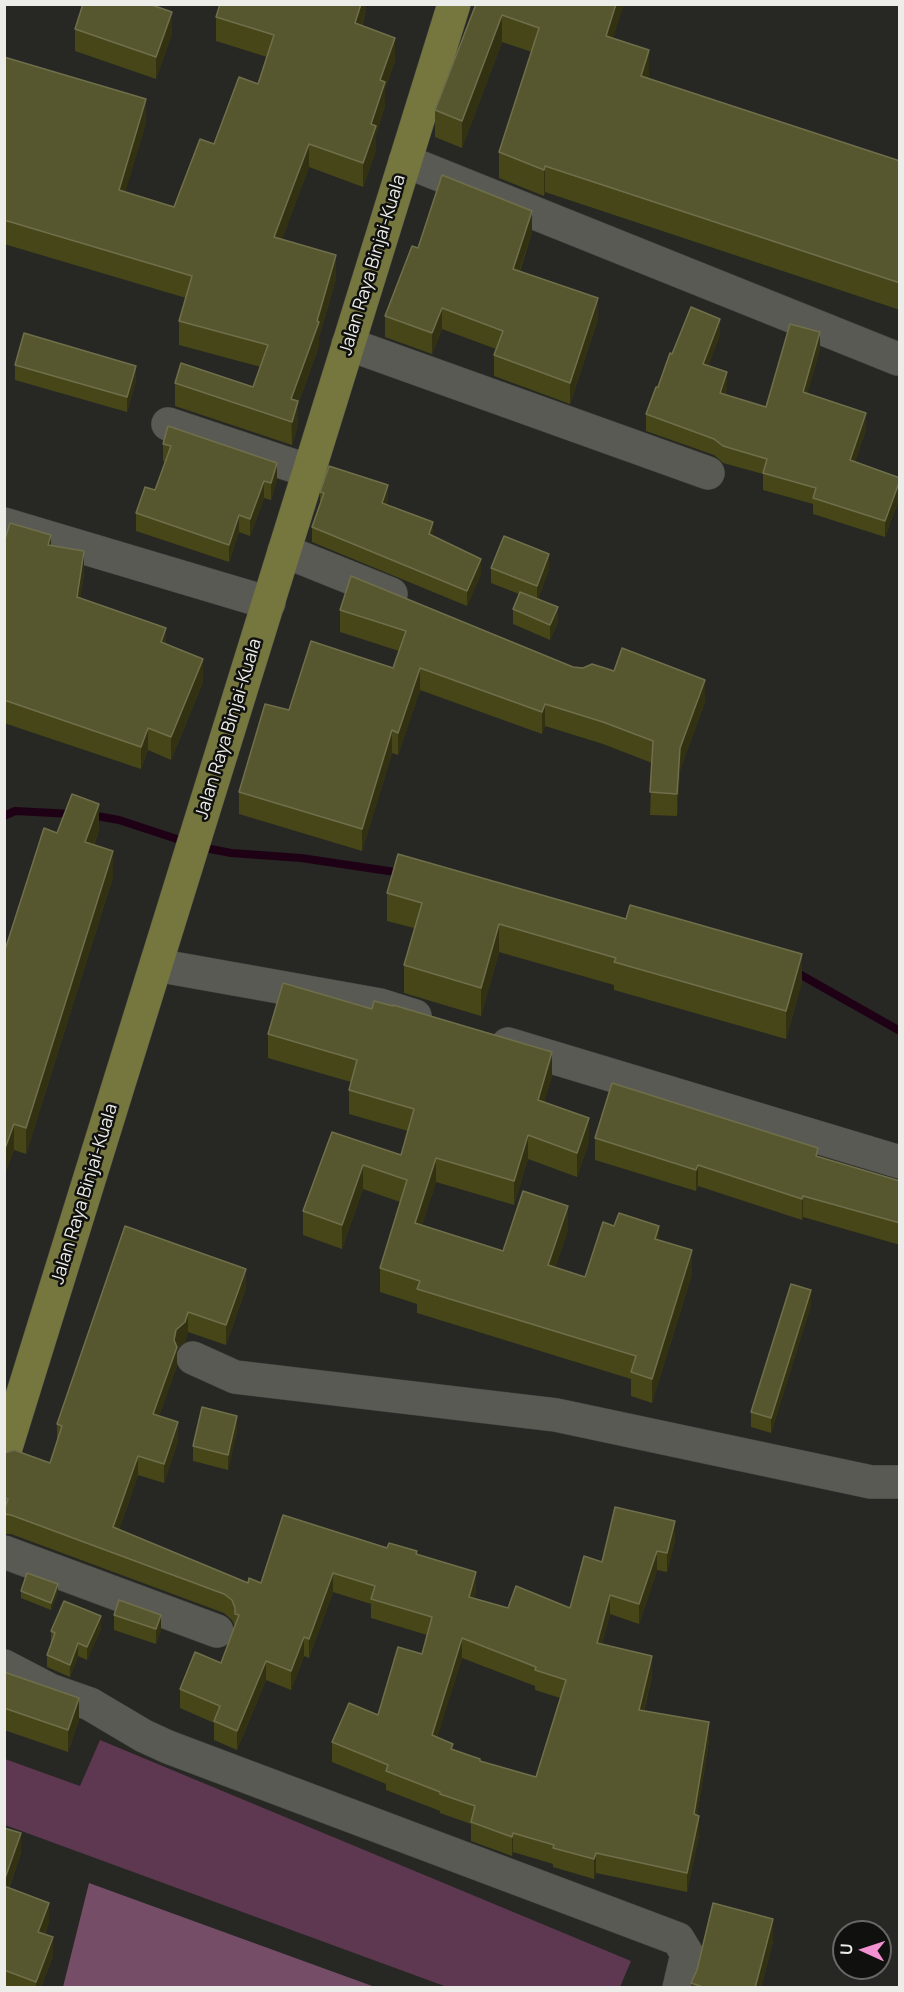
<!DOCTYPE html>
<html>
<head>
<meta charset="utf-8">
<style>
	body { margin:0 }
	#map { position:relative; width:904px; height:1992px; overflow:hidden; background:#272723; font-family:Manrope,sans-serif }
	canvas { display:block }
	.frame { position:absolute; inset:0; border:6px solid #ecece9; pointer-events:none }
	.north { position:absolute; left:832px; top:1920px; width:60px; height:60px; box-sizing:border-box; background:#10100e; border:2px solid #686866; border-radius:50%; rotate:273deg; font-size:16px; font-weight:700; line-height:24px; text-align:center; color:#ecece9 }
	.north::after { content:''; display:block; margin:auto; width:21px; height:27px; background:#f491d3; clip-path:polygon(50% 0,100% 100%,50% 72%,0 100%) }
</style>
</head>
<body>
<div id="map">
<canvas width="904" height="1992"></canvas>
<div class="frame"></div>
<div class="north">U</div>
</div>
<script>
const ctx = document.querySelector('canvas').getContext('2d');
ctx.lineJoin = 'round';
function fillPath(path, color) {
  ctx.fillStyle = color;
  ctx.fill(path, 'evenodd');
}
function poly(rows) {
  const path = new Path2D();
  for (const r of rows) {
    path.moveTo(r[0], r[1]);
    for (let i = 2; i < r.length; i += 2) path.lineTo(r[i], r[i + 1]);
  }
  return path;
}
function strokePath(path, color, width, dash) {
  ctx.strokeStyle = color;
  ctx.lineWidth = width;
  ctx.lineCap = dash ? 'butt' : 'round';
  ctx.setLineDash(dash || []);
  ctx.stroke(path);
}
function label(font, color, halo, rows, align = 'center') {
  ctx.font = font + ' Manrope,sans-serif';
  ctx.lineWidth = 5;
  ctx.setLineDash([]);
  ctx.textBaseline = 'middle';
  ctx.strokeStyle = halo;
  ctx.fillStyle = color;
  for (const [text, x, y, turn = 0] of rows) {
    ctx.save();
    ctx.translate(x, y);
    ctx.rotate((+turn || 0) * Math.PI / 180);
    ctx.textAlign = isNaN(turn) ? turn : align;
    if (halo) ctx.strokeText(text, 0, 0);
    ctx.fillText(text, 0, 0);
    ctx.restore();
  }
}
fillPath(poly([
	[100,1740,631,1961,620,1987,447,1987,5,1825,5,1759,80,1786]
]), '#5d3850');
fillPath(poly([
	[89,1883,375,1987,63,1987]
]), '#754d67');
strokePath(poly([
	[91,815,119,820,186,842],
	[4,816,15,811,73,814],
	[200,847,231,853,301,858,402,873],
	[794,971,900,1031]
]), '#1f0116', 8);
const minor = poly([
	[405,161,898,359],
	[348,344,708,473],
	[168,424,309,471],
	[4,524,269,603],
	[284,551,391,594],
	[156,965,380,1005,415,1016],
	[508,1044,900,1162],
	[193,1358,235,1377,556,1415,871,1482,900,1482],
	[4,1552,217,1631],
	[4,1666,50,1690,90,1704,144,1736,168,1747,678,1939,687,1954,679,1988]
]);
const major = poly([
	[4,1454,454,4]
]);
strokePath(minor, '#454541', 34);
strokePath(major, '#454541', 34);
strokePath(minor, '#5a5a55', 33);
strokePath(major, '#76763f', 33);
fillPath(poly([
	[366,4,366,11,362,26,395,61,385,89,385,106,376,135,376,150,363,187,309,167,282,239,336,279,319,337,319,346,298,404,298,425,292,445,175,406,175,383,253,387,261,367,179,345,179,321,186,298,4,244,4,57,146,123,125,192,174,207,214,144,258,84,267,57,216,41,216,17],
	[476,4,614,38,649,76,648,78,900,161,900,310,545,192,544,196,499,178,499,152,532,52,502,42,462,148,435,137,435,110],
	[75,29,172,34,156,79,75,51],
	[532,232,520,271,598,319,570,404,494,376,494,355,496,349,442,329,432,354,385,337,385,316,418,248],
	[720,335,708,366,727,388,725,395,766,407,820,349,807,394,866,429,855,462,900,478,900,497,885,537,813,514,813,504,763,490,763,474,723,463,714,455,646,431,646,414,672,354],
	[15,365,136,381,127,412,15,380],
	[163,444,277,480,271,500,264,498,250,536,239,532,229,562,136,531,136,513,155,490,165,462,163,461],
	[320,492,388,500,386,505,433,537,481,574,467,606,312,542,312,527,320,504],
	[4,542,51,546,84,574,80,599,166,644,203,682,171,760,148,750,141,769,4,723],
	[491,568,549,569,538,599,558,622,550,640,513,624,513,609,519,594,491,583],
	[340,610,573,667,705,702,680,770,677,816,650,815,652,763,603,744,545,726,542,734,420,690,398,755,392,753,362,851,239,814,239,792,289,710,393,668,399,651,340,632],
	[99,830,94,845,113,877,26,1154,14,1150,4,1176,4,953,57,833],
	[387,893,802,982,786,1039,614,990,614,985,499,952,481,1016,404,993,404,965,414,928,387,921],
	[268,1034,552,1076,544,1102,589,1142,577,1177,528,1159,514,1205,436,1182,422,1225,503,1251,568,1230,555,1268,585,1277,659,1240,692,1274,652,1403,631,1396,631,1379,417,1313,417,1304,380,1292,380,1268,400,1202,363,1189,342,1249,303,1235,303,1211,332,1132,401,1155,408,1131,349,1114,349,1090,351,1082,268,1058],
	[595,1138,818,1157,900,1181,900,1245,803,1217,802,1220,698,1186,696,1191,595,1160],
	[125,1226,246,1288,226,1345,188,1332,185,1342,177,1349,177,1366,159,1416,178,1441,164,1483,138,1475,119,1530,248,1583,261,1583,387,1548,417,1554,476,1591,474,1598,508,1608,570,1608,602,1562,675,1540,667,1572,657,1570,639,1624,610,1614,602,1644,652,1676,644,1711,709,1741,697,1815,699,1835,687,1892,596,1873,594,1879,553,1867,553,1864,513,1852,512,1856,471,1841,471,1824,440,1813,440,1811,386,1790,386,1784,332,1762,332,1742,378,1715,422,1654,427,1635,371,1618,371,1604,333,1592,309,1658,304,1656,291,1690,266,1680,237,1750,214,1740,214,1723,180,1708,180,1689,221,1663,235,1627,232,1620,224,1613,11,1534,4,1534,4,1454,50,1463,57,1442,57,1424],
	[462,1658,535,1686,535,1690,560,1698,536,1777,480,1761,453,1749,437,1737],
	[811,1305,771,1433,751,1427,751,1412],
	[237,1431,228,1470,193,1461,193,1446],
	[21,1591,58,1592,51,1610,21,1598],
	[114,1615,161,1630,156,1644,114,1630],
	[101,1629,87,1660,78,1656,70,1677,47,1667,47,1655,51,1643,51,1631],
	[4,1672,79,1720,68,1752,4,1730],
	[4,1828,21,1853,9,1888,49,1922,45,1934,53,1956,41,1988,4,1988],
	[773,1941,761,1988,691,1988,691,1983]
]), '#464619');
fillPath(poly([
	[361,4,366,4,366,11,355,47,355,23],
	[616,4,624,4,606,62,606,36],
	[172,12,172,34,156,79,156,57],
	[502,15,502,42,462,148,462,121],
	[395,38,395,61,385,89,385,106,376,135,376,150,363,187,363,163,380,80],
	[649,50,649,76,641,102,641,76],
	[146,99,146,123,119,214,119,190],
	[309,144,309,167,274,261,274,237],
	[545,166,545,192,544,196,544,170],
	[532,211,532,232,513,290,513,269],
	[336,255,336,279,319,337,319,346,298,404,298,425,292,445,291,399,317,321],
	[598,298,598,319,570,404,570,383],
	[442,308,442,329,432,354,432,333],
	[720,319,720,335,703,380,703,364],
	[820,332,820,349,803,409,803,392],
	[136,366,136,381,127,412,127,397],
	[727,372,727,388,720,410,720,393],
	[866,413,866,429,850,477,850,460],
	[277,463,277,480,271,500,271,483],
	[900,480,900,497,885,537,885,521],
	[264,481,264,498,250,536,250,519],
	[388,485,388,500,382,518,382,503],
	[239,515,239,532,229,562,229,545],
	[433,522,433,537,429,534],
	[51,535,51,558,48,545],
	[84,551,84,574,77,620,77,597],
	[549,554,549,569,537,601,537,586],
	[481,559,481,574,467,606,467,591],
	[558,607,558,622,550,640,550,625],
	[166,628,166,650,161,642],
	[203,659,203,682,171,760,171,737],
	[420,668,420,690,398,755,398,733],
	[705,680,705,702,680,770,677,816,677,794,680,748],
	[545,704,545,726,542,734,542,712],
	[148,728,148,750,141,769,141,747],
	[392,730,392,753,362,851,362,829],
	[99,804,99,830,85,867,85,842],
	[113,851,113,877,26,1154,26,1128],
	[499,924,499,952,481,1016,481,988],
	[802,954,802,982,786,1039,786,1011],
	[552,1052,552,1076,538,1124,538,1100],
	[589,1118,589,1142,577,1177,577,1153],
	[14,1124,14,1150,4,1176,4,1151],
	[528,1135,528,1159,514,1205,514,1181],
	[436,1158,436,1182,415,1247,415,1223],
	[363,1165,363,1189,342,1249,342,1225],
	[698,1165,698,1186,696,1191,696,1170],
	[803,1196,803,1217,802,1220,802,1199],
	[568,1206,568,1230,548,1289,548,1265],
	[659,1226,659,1250,655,1239],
	[692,1250,692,1274,652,1403,652,1379],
	[246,1269,246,1288,226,1345,226,1325],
	[811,1290,811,1305,771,1433,771,1418],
	[188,1312,188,1332,185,1342,177,1349,177,1366,153,1434,153,1414,176,1330],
	[237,1416,237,1431,228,1470,228,1455],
	[178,1422,178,1441,164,1483,164,1464],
	[138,1456,138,1475,113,1547,113,1527],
	[675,1521,675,1540,667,1572,667,1553],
	[657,1551,657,1570,639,1624,639,1604],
	[476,1572,476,1591,469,1616,469,1597],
	[333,1573,333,1592,309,1658,309,1639],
	[58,1584,58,1592,51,1610,51,1603],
	[610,1595,610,1614,597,1663,597,1643],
	[161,1615,161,1630,156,1644,156,1629],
	[101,1616,101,1629,87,1660,87,1647],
	[304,1637,304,1656,291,1690,291,1671],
	[462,1638,462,1658,432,1755,432,1735],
	[78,1643,78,1656,70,1677,70,1665],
	[652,1656,652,1676,639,1729,639,1710],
	[266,1661,266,1680,237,1750,237,1731],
	[79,1698,79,1720,68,1752,68,1730],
	[709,1722,709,1741,694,1834,694,1814],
	[699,1816,699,1835,687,1892,687,1873],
	[21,1833,21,1853,4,1900,4,1881],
	[513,1833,513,1852,512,1856,512,1837],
	[596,1853,596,1873,594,1879,594,1859],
	[49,1903,49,1922,38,1951,38,1932],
	[773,1919,773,1941,761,1988,755,1988],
	[53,1937,53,1956,41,1988,36,1988,36,1982]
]), '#323213');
const building = poly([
	[83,4,149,4,172,12,156,57,75,29,83,4],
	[220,4,361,4,355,23,395,38,380,80,385,82,371,124,376,126,363,163,309,144,274,237,336,255,317,321,319,322,291,399,298,401,292,422,175,383,181,363,253,387,268,345,179,321,192,276,4,220,4,57,146,99,119,190,174,207,200,139,214,144,239,77,258,84,274,35,216,17,220,4],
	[476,4,616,4,606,36,649,50,641,76,900,161,900,283,545,166,544,170,499,152,539,28,502,15,462,121,435,110,476,4],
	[442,175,532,211,513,269,598,298,570,383,494,355,503,331,442,308,432,333,385,316,412,246,418,248,442,175],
	[691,307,720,319,703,364,727,372,720,393,766,407,790,324,820,332,803,392,866,413,850,460,900,478,900,480,885,521,813,498,816,488,763,473,767,459,723,446,714,439,646,414,656,387,658,387,670,353,672,354,691,307],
	[24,333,136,366,127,397,15,365,24,333],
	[168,426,277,463,271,483,264,481,250,519,239,515,229,545,136,513,145,487,155,490,171,446,163,444,168,426],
	[329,466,388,485,382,503,433,522,429,534,481,559,467,591,312,527,324,493,320,492,329,466],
	[10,523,51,535,48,545,84,551,77,597,166,628,161,642,203,659,171,737,148,728,141,747,4,700,4,542,10,523],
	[504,536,549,554,537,586,491,568,504,536],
	[351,576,573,667,583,668,592,664,614,671,622,648,705,680,680,748,677,794,650,792,653,741,603,722,545,704,542,712,420,668,398,733,392,730,362,829,239,792,265,704,289,710,311,641,393,668,406,631,340,610,351,576],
	[520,592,558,607,550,625,513,609,520,592],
	[72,794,99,804,85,842,113,851,26,1128,14,1124,4,1151,4,953,44,828,57,833,72,794],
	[398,854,626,919,630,905,802,954,786,1011,614,962,616,958,499,924,481,988,404,965,422,903,387,893,398,854],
	[283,983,372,1009,374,1001,393,1006,393,1005,552,1052,538,1100,589,1118,577,1153,528,1135,514,1181,436,1158,415,1223,503,1251,523,1191,568,1206,548,1265,585,1277,603,1222,614,1226,619,1213,659,1226,655,1239,692,1250,652,1379,631,1372,636,1356,417,1289,420,1281,380,1268,407,1180,363,1165,342,1225,303,1211,332,1132,401,1155,414,1109,349,1090,357,1060,268,1034,283,983],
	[612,1083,818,1148,816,1156,900,1181,900,1223,803,1196,802,1199,698,1165,696,1170,595,1138,612,1083],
	[125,1226,246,1269,226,1325,188,1312,185,1322,176,1330,174,1340,177,1347,153,1414,178,1422,164,1464,138,1456,113,1527,248,1583,249,1578,261,1583,283,1515,387,1548,389,1543,417,1551,416,1554,476,1572,469,1597,508,1608,516,1586,570,1608,584,1556,602,1562,615,1507,675,1521,667,1553,657,1551,639,1604,610,1595,597,1643,652,1656,639,1710,709,1722,694,1814,699,1816,687,1873,596,1853,594,1859,553,1848,554,1845,513,1833,512,1837,471,1822,475,1806,440,1794,440,1792,386,1771,388,1765,332,1742,349,1703,378,1715,398,1647,422,1654,432,1617,371,1599,375,1586,333,1573,309,1639,304,1637,291,1671,266,1661,237,1731,214,1721,220,1706,180,1689,195,1652,221,1663,239,1615,235,1614,235,1608,232,1600,224,1594,11,1515,4,1514,4,1510,8,1499,4,1498,5,1453,14,1450,50,1463,62,1426,57,1424,125,1226],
	[462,1638,536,1667,535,1670,566,1680,536,1777,480,1761,480,1759,451,1749,453,1744,432,1735,462,1638],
	[791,1284,811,1290,771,1418,751,1412,791,1284],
	[202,1407,237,1416,228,1455,193,1446,202,1407],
	[27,1573,58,1584,51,1603,21,1591,27,1573],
	[119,1600,161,1615,156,1629,114,1615,119,1600],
	[64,1601,101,1616,87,1647,78,1643,70,1665,47,1655,55,1633,51,1631,64,1601],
	[4,1672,79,1698,68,1730,4,1708,4,1672],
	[4,1828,21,1833,4,1881,4,1828],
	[4,1886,49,1903,38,1932,53,1937,36,1982,4,1970,4,1886],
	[713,1903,773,1919,755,1988,706,1988,691,1983,697,1970,713,1903]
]);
fillPath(building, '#57572f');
strokePath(building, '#6f6f4c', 1.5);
label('18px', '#ecece9', '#10100e', [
	["Jalan Raya Binjai-Kuala",373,265,-73],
	["Jalan Raya Binjai-Kuala",229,729,-73],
	["Jalan Raya Binjai-Kuala",85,1194,-73]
]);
</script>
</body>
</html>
